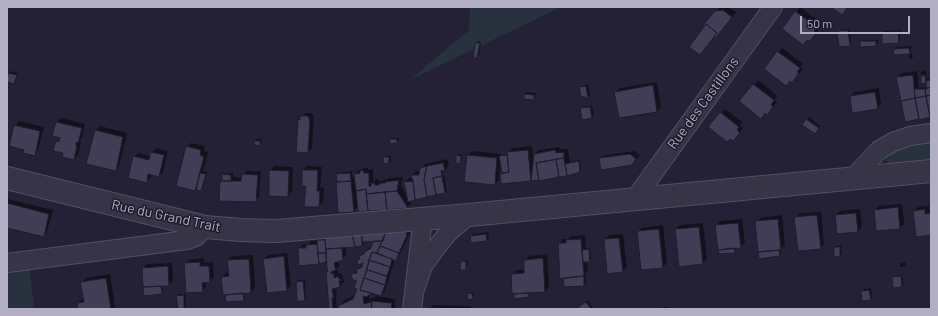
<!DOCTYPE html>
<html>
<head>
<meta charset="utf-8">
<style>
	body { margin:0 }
	#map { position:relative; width:938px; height:316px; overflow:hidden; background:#242136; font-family:Barlow,sans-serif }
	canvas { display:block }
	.frame { position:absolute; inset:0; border:8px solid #b3aec4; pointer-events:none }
	.scale { position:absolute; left:800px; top:16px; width:110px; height:18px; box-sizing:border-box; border:2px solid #b3aec4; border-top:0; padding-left:5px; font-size:12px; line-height:14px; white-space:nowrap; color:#b3aec4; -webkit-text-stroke:3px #1d1a2b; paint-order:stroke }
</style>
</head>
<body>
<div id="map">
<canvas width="938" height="316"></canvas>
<div class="frame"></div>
<div class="scale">50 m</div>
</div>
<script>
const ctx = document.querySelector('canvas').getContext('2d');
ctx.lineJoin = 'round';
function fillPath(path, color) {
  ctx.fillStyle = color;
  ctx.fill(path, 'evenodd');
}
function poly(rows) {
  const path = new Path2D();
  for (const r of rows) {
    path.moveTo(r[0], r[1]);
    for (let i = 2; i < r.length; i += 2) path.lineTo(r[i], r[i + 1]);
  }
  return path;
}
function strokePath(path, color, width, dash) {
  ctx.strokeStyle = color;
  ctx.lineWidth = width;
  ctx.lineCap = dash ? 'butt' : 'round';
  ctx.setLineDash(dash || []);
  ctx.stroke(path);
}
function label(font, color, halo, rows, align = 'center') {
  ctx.font = font + ' Barlow,sans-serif';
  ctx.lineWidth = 3;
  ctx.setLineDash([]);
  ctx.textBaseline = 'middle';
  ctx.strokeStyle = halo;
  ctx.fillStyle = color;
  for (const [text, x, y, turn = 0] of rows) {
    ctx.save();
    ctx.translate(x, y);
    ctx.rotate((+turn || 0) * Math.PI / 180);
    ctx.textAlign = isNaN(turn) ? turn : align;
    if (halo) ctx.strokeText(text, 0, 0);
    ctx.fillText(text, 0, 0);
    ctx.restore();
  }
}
fillPath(poly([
	[470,7,561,7,410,80,469,30],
	[931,135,931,162,891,164,886,161,884,153],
	[29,259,34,309,7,309,7,263]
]), '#28313e');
fillPath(poly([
	[720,7,728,7,736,12,720,33,716,37,715,36,700,54,706,25,705,25],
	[800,7,821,23,818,26,820,28,814,36,783,29],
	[850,29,851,43,849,45,838,32,840,30],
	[900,30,900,40,898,42,883,33,884,31],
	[863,40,878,40,878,43,876,45,861,42],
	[478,41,481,42,479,55,477,57,476,43],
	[911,46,911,51,910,53,894,49,896,47],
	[782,48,803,64,800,67,803,69,792,81,765,69],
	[911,53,912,53,913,58,909,59,909,55],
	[926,70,927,79,931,79,931,116,905,121,897,78,901,73,917,71,919,88,927,87,927,82,922,83,921,72],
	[10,71,18,73,16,81,14,83,7,81,9,73],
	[758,80,778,96,774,100,777,102,771,109,761,117,740,101],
	[657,82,661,107,657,111,620,117,615,92,620,88],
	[588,84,590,95,588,97,580,87,582,86],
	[879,88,881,104,877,108,851,96,855,92],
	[527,92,536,93,535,97,533,99,525,94],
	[592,105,594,115,592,117,583,119,581,109,583,107],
	[725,109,742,122,740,126,743,128,737,136,721,113],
	[305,113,312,113,312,115,314,115,312,148,308,152,299,120],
	[809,117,820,126,817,131,803,124],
	[61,118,85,124,82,137,80,140,79,142,81,142,78,155,73,159,64,153,57,142,61,137,53,135,57,122],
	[19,121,44,127,38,150,34,154,25,149,15,126],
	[100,126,127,133,119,166,115,170,87,163,96,130],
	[392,138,399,138,399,140,397,142,390,140],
	[257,139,262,139,259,145,255,141],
	[191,143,205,146,203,151,208,152,203,171,207,172,203,188,201,190,195,190,186,147],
	[532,146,533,159,535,154,539,150,559,147,560,149,568,149,570,162,580,160,581,169,579,171,540,179,502,183,501,174,503,173,500,163,499,180,495,184,468,155,472,151,501,154,501,155,508,154,508,152,512,148],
	[156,148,168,151,163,172,159,176,151,174,150,178,146,182,134,157,138,153,151,156,152,153],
	[634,151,640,155,632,164,601,159,605,155],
	[459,154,462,154,461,161,459,163,457,156],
	[390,155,391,161,389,163,384,157,386,156],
	[447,159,449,165,441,175,441,178,444,175,447,191,445,192,410,200,411,203,407,207,359,211,359,206,353,211,338,181,337,175,339,173,352,171,352,177,356,177,355,174,360,170,367,167,368,170,373,169,373,183,376,179,378,179,379,182,390,178,403,177,401,186,408,197,405,182,409,178,413,178,412,175,416,171,420,171,421,168,425,164],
	[274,166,293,167,292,191,288,196,270,171],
	[307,166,322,167,320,187,324,188,323,202,319,206,307,185,303,170],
	[247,171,261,171,259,197,255,201,221,181,223,180,223,175,225,173,233,173,233,177,242,178,243,175],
	[7,199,53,210,47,231,43,236,7,227],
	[902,204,904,224,900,228,877,230,875,210,879,206],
	[929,206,929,210,931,210,931,234,914,211,918,207],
	[860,209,862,227,858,231,836,215,840,211],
	[821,212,824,244,820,248,796,218,800,213],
	[782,215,785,245,781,249,781,253,780,255,756,222,760,218],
	[742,219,745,243,740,247,736,247,736,250,734,252,716,226,720,221],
	[703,223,707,259,702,263,676,229,680,225],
	[663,225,667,263,663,267,642,269,638,232,642,228],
	[411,230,403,248,398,257,395,259,385,291,381,295,371,292,369,294,370,299,377,296,395,299,395,309,340,309,339,306,345,300,355,295,358,288,357,282,352,275,363,264,368,262,358,260,366,250,373,245,376,240,363,241,364,244,362,245,346,247,346,255,342,259,338,260,340,265,335,270,338,270,338,274,342,273,344,282,340,286,336,287,337,292,336,294,337,309,330,309,327,260,319,263,300,265,299,249,303,244,309,244,311,241,318,241,320,238],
	[488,232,489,238,487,240,471,236,473,234],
	[623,234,627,267,622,271,605,240,609,235],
	[585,235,586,248,590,248,591,259,587,261,588,271,586,273,586,283,584,285,559,244,563,239,568,239,571,236],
	[841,245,842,254,840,255,835,248,836,246],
	[287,253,291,285,287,290,264,259,268,255],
	[547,254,549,287,545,291,530,292,530,294,528,296,515,297,512,275,516,270,525,270,525,260,529,256],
	[253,255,255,287,251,292,244,292,245,298,243,300,227,301,222,277,226,273,229,273,228,260,233,256],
	[204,258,204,263,213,262,214,277,210,281,206,282,206,287,202,291,185,264,189,260],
	[464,260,468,260,467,267,465,269,462,262],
	[902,262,905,262,906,265,904,267,900,267,900,264],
	[172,263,173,280,169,285,162,285,163,291,161,293,143,268,147,264],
	[110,274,115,307,113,309,79,309,78,304,82,299,84,299,82,282,86,278],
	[902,275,903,284,901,286,893,278,895,276],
	[299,280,305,280,306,298,304,300,297,282],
	[871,288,872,297,870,299,862,291,864,289],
	[470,292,474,292,474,296,473,298,468,294],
	[179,294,186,294,186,306,184,308,179,308,177,296],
	[588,300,593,308,592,309,579,309,578,308,580,306],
	[433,305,471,306,471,309,429,309],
	[668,307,668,309,648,309]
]), '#0007');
const building = poly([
	[831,7,848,7,842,15,831,7],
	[723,10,732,17,716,38,714,37,717,33,706,24,705,25,703,25,715,11,723,10],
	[795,11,817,27,814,31,816,33,810,41,807,40,803,45,782,29,795,11],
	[706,24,717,33,700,55,689,47,706,24],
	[848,30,850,46,839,47,837,31,848,30],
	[898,31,899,43,882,44,882,33,898,31],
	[860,41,876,41,876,46,860,47,860,41],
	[475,43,480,43,477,58,473,58,475,43],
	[909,48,910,54,894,55,893,49,909,48],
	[777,51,800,68,797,72,799,73,792,83,790,81,786,86,764,69,777,51],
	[8,73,17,75,14,84,7,82,8,73],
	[913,75,915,98,901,101,896,77,913,75],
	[925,75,926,83,921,84,921,76,925,75],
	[931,80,931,87,926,88,926,81,931,80],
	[753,84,774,100,771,105,773,107,767,115,765,113,761,119,739,101,753,84],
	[653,85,657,112,619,118,614,92,653,85],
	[586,86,588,98,585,98,585,97,581,97,579,87,586,86],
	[931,87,931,95,926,96,925,89,931,87],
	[914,89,925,89,926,96,915,98,914,89],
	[875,92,878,109,852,113,850,96,875,92],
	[524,94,534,95,534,100,524,99,524,94],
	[931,95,931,116,930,117,926,96,931,95],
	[926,96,930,117,919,120,915,98,926,96],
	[915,98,919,119,905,122,901,101,915,98],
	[590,107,592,118,582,120,580,108,590,107],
	[720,112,739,127,737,130,740,133,733,141,730,139,727,142,708,127,720,112],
	[300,116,308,116,309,119,310,119,308,153,296,152,298,119,300,120,300,116],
	[806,119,819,128,815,134,802,125,806,119],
	[56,122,82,128,78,143,76,142,76,146,77,146,74,160,62,157,63,153,53,151,56,141,59,142,59,138,61,138,52,136,56,122],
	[14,125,40,131,35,156,23,153,24,150,9,146,14,125],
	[95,130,123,137,116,171,86,164,95,130],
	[389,139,397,139,397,143,390,144,389,139],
	[254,141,260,141,260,146,254,145,254,141],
	[186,146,201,150,200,155,204,157,195,191,176,186,186,146],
	[528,150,531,181,501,184,500,174,509,172,507,152,528,150],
	[555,150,556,153,564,152,564,158,536,163,539,180,531,181,534,154,555,150],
	[151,152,164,155,159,177,148,174,147,183,128,178,133,156,149,160,151,152],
	[630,154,636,159,632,165,601,170,599,158,630,154],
	[456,155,461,156,460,164,456,163,456,155],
	[467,155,497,158,495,185,464,182,467,155],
	[507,155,509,172,502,173,499,156,507,155],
	[383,157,389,157,389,163,384,164,383,157],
	[564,158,567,176,559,177,556,159,564,158],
	[556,159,559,177,539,181,536,163,556,159],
	[579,161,580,172,567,176,565,164,579,161],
	[443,163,445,170,441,171,442,176,433,178,436,195,427,197,424,179,427,166,443,163],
	[427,166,424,179,427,197,415,200,413,181,411,175,419,175,420,168,427,166],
	[269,170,289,171,288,197,269,196,269,170],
	[302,170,318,170,317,191,320,191,319,207,304,207,306,186,302,186,302,170],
	[363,170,364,173,369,173,369,186,371,186,371,183,374,183,375,185,379,185,380,183,385,183,385,182,399,180,397,191,366,194,366,189,356,191,354,174,360,173,360,171,363,170],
	[200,173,206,174,201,191,196,190,200,173],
	[350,173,351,181,337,182,336,174,350,173],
	[222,174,231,175,231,181,222,181,222,174],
	[242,174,258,175,256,202,219,201,220,181,241,181,242,174],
	[442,176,445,193,436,195,433,178,442,176],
	[351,181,354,212,338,213,336,182,351,181],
	[413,181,415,200,408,202,404,182,413,181],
	[366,189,368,211,358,212,356,191,366,189],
	[397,191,408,208,387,210,385,192,397,191],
	[385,192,387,210,368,211,366,194,385,192],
	[7,203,49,214,44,237,7,228,7,203],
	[898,207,900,229,876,231,874,210,898,207],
	[925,209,925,214,931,213,931,235,916,237,913,211,925,209],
	[856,213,858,232,837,234,835,215,856,213],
	[817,215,821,249,798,251,794,217,817,215],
	[778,219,781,250,758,252,755,221,778,219],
	[738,223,741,248,718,250,715,225,738,223],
	[699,227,703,264,679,267,675,229,699,227],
	[659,229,663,268,641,270,637,231,659,229],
	[405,230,407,235,399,253,380,246,386,231,405,230],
	[386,231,383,241,362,242,362,233,386,231],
	[352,234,362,234,362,246,355,247,352,234],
	[352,234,355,247,326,249,325,237,352,234],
	[486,234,487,241,471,243,470,236,486,234],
	[619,238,623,272,607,274,604,239,619,238],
	[581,239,584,276,560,279,558,243,566,243,566,240,581,239],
	[317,240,325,240,326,253,318,253,317,240],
	[374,241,382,241,377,253,372,252,360,290,371,293,367,297,363,296,364,304,372,302,371,309,339,309,338,306,353,299,357,289,354,288,356,282,356,280,353,281,351,274,357,273,356,270,362,267,363,263,358,265,357,260,360,259,359,256,364,254,364,252,370,249,374,241],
	[317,244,319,264,299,266,298,248,306,248,306,245,317,244],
	[380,246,399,253,396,261,377,253,380,246],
	[834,247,840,247,840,256,834,257,834,247],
	[342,248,343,260,334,263,336,270,331,272,331,274,334,273,334,278,338,276,339,279,341,279,341,281,339,281,340,287,332,289,334,298,332,298,333,309,329,309,326,272,328,272,327,269,326,249,342,248],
	[734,248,735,253,719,254,718,250,734,248],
	[589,249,590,262,583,262,582,250,589,249],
	[779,250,780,256,759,259,758,252,779,250],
	[372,252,392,259,390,267,369,260,372,252],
	[318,253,326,253,326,262,319,264,318,253],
	[284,256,287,291,267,293,263,259,284,256],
	[543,258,545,292,512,294,511,274,524,273,524,260,543,258],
	[249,259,251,293,223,295,221,277,229,276,227,260,249,259],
	[369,260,390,267,387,276,367,270,369,260],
	[461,261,466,261,466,270,460,270,461,261],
	[200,262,200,266,209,266,210,282,202,283,203,292,186,293,184,263,200,262],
	[168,266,169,286,143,287,142,268,168,266],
	[367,270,387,276,385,285,364,278,367,270],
	[584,276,584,286,564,287,563,278,584,276],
	[901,276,902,287,893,288,892,277,901,276],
	[106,278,111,309,78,309,77,303,84,302,80,282,106,278],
	[364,278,385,285,381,296,360,290,364,278],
	[303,281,305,301,297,301,296,282,303,281],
	[161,286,162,294,144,296,143,287,161,286],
	[869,290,871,300,862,301,861,291,869,290],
	[243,293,244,301,226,302,225,295,243,293],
	[472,293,473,299,468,300,467,294,472,293],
	[528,293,529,297,514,299,514,294,528,293],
	[184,295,184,309,178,309,176,296,184,295],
	[372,301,392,303,391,309,371,309,372,301],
	[586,302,591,309,578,309,577,308,586,302]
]);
fillPath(building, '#413d57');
strokePath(building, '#1f1c2d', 1);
const minor = poly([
	[852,179,879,150,893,142,910,136,931,133],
	[634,200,773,7],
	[7,263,187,240,196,237,205,227],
	[414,292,423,266,436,248,448,233,469,215],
	[412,309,423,218]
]);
const tertiary = poly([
	[7,178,205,227,241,230,276,231,469,215,931,171]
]);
strokePath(minor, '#534f62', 20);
strokePath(tertiary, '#534f62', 24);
strokePath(minor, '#373447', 18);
strokePath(tertiary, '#373447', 22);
label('14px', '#b3aec4', '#1d1a2b', [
	["Rue des Castillons",703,103,-54],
	["Rue du Grand Trait",166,216,12]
]);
</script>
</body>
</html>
